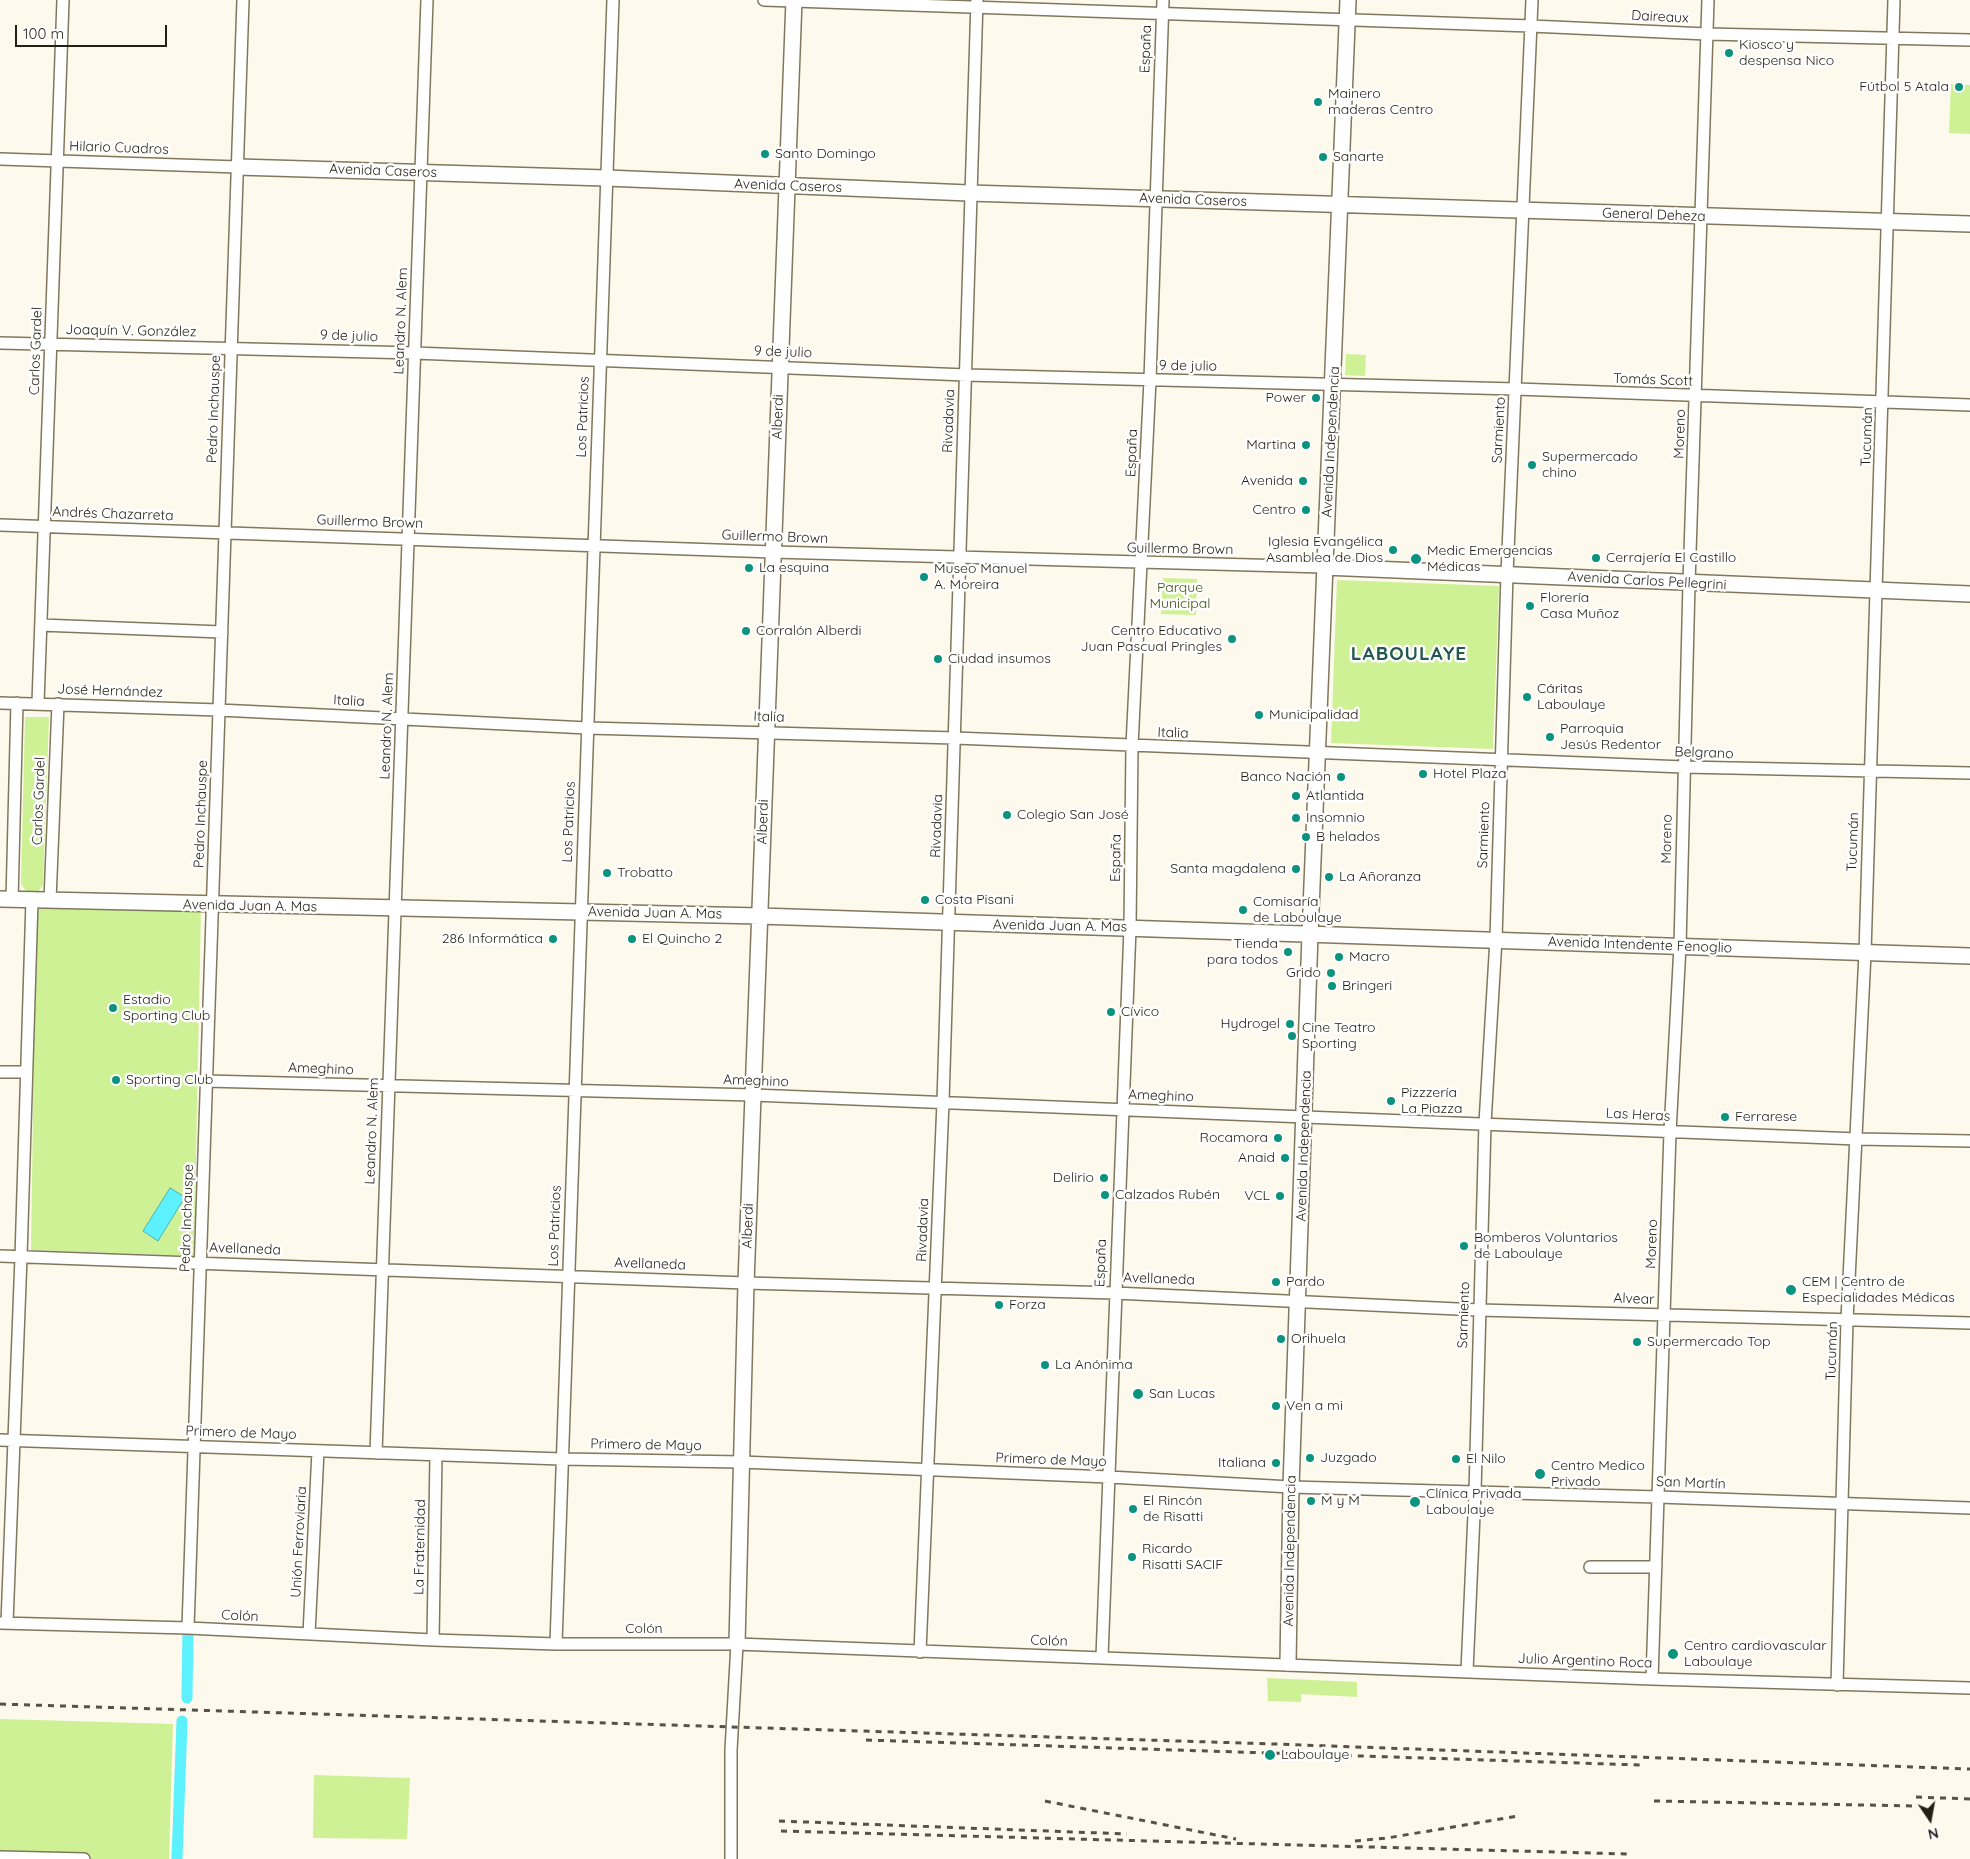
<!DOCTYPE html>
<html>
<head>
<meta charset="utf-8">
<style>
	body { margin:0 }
	#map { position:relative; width:1970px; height:1859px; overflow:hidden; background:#fdf9ed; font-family:Quicksand,sans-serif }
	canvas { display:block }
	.north { position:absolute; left:1905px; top:1794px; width:50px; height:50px; -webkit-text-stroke:4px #fff; paint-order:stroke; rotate:168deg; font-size:14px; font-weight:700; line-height:20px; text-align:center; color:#231f14 }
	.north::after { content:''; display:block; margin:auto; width:18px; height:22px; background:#231f14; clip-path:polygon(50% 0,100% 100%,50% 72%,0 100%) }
	.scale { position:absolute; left:15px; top:25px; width:152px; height:22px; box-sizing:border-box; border:2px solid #231f14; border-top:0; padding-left:6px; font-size:15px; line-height:18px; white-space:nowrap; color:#231f14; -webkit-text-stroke:4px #fff; paint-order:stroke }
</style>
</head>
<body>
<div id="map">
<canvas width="1970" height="1859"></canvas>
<div class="north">N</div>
<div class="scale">100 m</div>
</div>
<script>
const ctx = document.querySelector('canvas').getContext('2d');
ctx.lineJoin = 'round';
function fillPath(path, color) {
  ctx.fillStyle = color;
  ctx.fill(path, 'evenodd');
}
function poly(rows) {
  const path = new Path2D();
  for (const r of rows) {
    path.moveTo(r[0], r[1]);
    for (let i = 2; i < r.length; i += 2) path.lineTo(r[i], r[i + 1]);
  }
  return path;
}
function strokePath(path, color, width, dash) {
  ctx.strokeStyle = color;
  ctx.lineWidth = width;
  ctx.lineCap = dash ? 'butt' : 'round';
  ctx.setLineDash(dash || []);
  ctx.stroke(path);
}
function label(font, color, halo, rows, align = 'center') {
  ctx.font = font + ' Quicksand,sans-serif';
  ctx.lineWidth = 5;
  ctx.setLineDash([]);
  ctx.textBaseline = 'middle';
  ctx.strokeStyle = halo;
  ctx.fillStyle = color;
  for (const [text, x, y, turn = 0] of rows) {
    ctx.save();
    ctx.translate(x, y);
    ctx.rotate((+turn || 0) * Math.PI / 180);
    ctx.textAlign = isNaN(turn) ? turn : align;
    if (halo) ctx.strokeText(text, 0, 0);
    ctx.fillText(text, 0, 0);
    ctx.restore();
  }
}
fillPath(poly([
	[1951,84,1970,85,1970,134,1949,133],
	[1346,354,1366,355,1365,376,1345,375],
	[1163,578,1197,579,1196,615,1161,614],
	[1337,580,1499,586,1493,749,1331,743],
	[25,717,49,717,43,885,32,900,21,884],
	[36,904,201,909,194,1256,31,1250],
	[1267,1678,1357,1682,1357,1697,1301,1694,1301,1702,1268,1701],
	[0,1719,173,1724,169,1859,0,1859],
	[314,1775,410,1778,407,1839,313,1838]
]), '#cef196');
const water = poly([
	[170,1188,185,1197,158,1241,143,1231,170,1188]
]);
fillPath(water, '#5cf1fd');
strokePath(water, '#4bb2b7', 1);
strokePath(poly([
	[187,1698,188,1628],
	[177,1859,182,1721]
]), '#5cf1fd', 11);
const minor = poly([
	[764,0,1531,26,1707,34,1970,40],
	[0,159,238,167],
	[0,343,415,353,966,375,1516,389,1970,405],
	[0,525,773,552,1324,567],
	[41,625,222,632],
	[0,703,219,710,588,728,955,738,1684,767,1970,773],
	[38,703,63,0],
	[12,900,17,703],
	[50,900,58,704],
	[0,1072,26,1072],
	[206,1081,753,1095,1857,1139,1970,1141],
	[0,1256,746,1283,1115,1293,1479,1310,1970,1323],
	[0,1440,562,1459,741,1462,1109,1477,1291,1487,1658,1497,1970,1508],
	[376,1453,427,0],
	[1590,1567,1656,1567],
	[0,1623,188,1628,433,1640,556,1644,737,1644,1652,1679,1970,1688],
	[7,1623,21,1257,32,900],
	[188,1628,243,0],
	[309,1634,318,1451],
	[433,1640,436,1455],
	[556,1644,613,0],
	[920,1652,943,1102,977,0],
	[1102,1657,1130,928,1132,746,1150,380,1163,0],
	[1467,1671,1475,1492,1485,1123,1496,939,1507,574,1532,0],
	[1652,1679,1670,1132,1680,946,1689,583,1708,0],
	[1837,1685,1847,1320,1865,953,1894,0],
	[0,1857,84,1859],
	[731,1859,731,1750,737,1644]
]);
const secondary = poly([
	[238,167,606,178,969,193,1970,224],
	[1324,567,1970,594],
	[0,899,760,916,1970,956],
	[737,1644,746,1283,794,0],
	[1288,1663,1291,1487,1310,934,1348,0]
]);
strokePath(minor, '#80775c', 14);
strokePath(secondary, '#80775c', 18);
strokePath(minor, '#fff', 11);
strokePath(secondary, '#fff', 15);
strokePath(poly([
	[0,1704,1274,1744,1970,1769],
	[866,1740,1640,1765],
	[1916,1797,1970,1799],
	[1045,1801,1236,1839],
	[1654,1801,1916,1806],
	[779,1821,1127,1834],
	[781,1831,1628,1854],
	[1355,1841,1387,1838,1518,1816]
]), '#565247', 3, [6, 6]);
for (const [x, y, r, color] of [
	[1729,53,5,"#0b937e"],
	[1959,87,5,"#0b937e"],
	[1318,102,5,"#0b937e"],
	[765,154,5,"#0b937e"],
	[1323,157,5,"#0b937e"],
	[1316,398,5,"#0b937e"],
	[1306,445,5,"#0b937e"],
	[1532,465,5,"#0b937e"],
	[1303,481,5,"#0b937e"],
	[1306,510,5,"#0b937e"],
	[1393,550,5,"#0b937e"],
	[1596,558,5,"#0b937e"],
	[1416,559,6,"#0b937e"],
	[749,568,5,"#0b937e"],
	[924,577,5,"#0b937e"],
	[1530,606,5,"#0b937e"],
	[746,631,5,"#0b937e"],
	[1232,639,5,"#0b937e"],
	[938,659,5,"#0b937e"],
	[1527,697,5,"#0b937e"],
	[1259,715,5,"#0b937e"],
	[1550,737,5,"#0b937e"],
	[1423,774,5,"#0b937e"],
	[1341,777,5,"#0b937e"],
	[1296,796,5,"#0b937e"],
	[1007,815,5,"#0b937e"],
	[1296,818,5,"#0b937e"],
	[1306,837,5,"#0b937e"],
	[1296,869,5,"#0b937e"],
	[607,873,5,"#0b937e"],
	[1329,877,5,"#0b937e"],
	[925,900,5,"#0b937e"],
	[1243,910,5,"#0b937e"],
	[553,939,5,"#0b937e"],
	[632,939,5,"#0b937e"],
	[1288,952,5,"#0b937e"],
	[1339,957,5,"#0b937e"],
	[1331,973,5,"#0b937e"],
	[1332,986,5,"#0b937e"],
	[113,1008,5,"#0b937e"],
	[1111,1012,5,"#0b937e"],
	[1290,1024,5,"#0b937e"],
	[1292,1036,5,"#0b937e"],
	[116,1080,5,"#0b937e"],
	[1391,1101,5,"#0b937e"],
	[1725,1117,5,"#0b937e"],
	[1278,1138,5,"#0b937e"],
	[1285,1158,5,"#0b937e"],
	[1104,1178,5,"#0b937e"],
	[1105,1195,5,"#0b937e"],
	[1280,1196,5,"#0b937e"],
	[1464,1246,5,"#0b937e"],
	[1276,1282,5,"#0b937e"],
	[1791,1290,6,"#0b937e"],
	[999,1305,5,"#0b937e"],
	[1281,1339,5,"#0b937e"],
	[1637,1342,5,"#0b937e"],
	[1045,1365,5,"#0b937e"],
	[1138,1394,6,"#0b937e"],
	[1276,1406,5,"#0b937e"],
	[1310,1458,5,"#0b937e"],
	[1456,1459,5,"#0b937e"],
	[1276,1463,5,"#0b937e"],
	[1540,1474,6,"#0b937e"],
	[1311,1501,5,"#0b937e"],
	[1415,1502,6,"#0b937e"],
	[1133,1509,5,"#0b937e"],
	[1132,1557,5,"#0b937e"],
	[1673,1654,6,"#0b937e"],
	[1270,1755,6,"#0b937e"]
]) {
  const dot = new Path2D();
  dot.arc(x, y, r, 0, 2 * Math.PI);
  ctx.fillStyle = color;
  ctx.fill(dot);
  strokePath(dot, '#fff', 2);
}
label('14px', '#231f14', '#fff', [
	["Daireaux",1660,17,3],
	["España",1146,49,-88],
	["Hilario Cuadros",119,148,2],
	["Avenida Caseros",383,171,2],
	["Avenida Caseros",788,186,2],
	["Avenida Caseros",1193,200,2],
	["General Deheza",1654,215,2],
	["Leandro N. Alem",401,321,-88],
	["Joaquín V. González",131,331,1],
	["9 de julio",349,336,2],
	["Carlos Gardel",36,351,-88],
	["9 de julio",783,352,2],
	["9 de julio",1188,366,1],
	["Tomás Scott",1653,380,2],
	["Pedro Inchauspe",214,409,-88],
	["Los Patricios",583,417,-88],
	["Alberdi",778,417,-88],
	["Rivadavia",949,421,-88],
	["Sarmiento",1499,430,-87],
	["Moreno",1680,434,-88],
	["Tucumán",1867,437,-88],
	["Avenida Independencia",1331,442,-87],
	["España",1132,453,-88],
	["Andrés Chazarreta",113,514,2],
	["Guillermo Brown",370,522,2],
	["Guillermo Brown",775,537,2],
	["Guillermo Brown",1180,549,1],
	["Avenida Carlos Pellegrini",1647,581,3],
	["José Hernández",110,691,2],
	["Italia",349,701,3],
	["Italia",769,717,2],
	["Leandro N. Alem",387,726,-88],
	["Italia",1173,733,2],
	["Belgrano",1704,753,2],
	["Carlos Gardel",39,801,-88],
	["Pedro Inchauspe",201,814,-88],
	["Los Patricios",569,822,-88],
	["Alberdi",763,822,-88],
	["Rivadavia",937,826,-88],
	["Sarmiento",1484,835,-88],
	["Moreno",1667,839,-89],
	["Tucumán",1853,842,-88],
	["España",1116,858,-89],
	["Avenida Juan A. Mas",250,906,1],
	["Avenida Juan A. Mas",655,913,1],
	["Avenida Juan A. Mas",1060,926,1],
	["Avenida Intendente Fenoglio",1640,945,2],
	["Ameghino",321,1069,2],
	["Ameghino",756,1081,2],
	["Ameghino",1161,1096,2],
	["Las Heras",1638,1115,3],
	["Leandro N. Alem",372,1131,-88],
	["Avenida Independencia",1304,1146,-88],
	["Pedro Inchauspe",187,1218,-88],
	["Los Patricios",555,1226,-88],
	["Alberdi",748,1226,-88],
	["Rivadavia",923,1230,-88],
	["Moreno",1652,1244,-88],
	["Avellaneda",245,1249,2],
	["España",1101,1263,-88],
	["Avellaneda",650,1264,2],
	["Avellaneda",1159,1279,2],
	["Alvear",1634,1299,2],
	["Sarmiento",1464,1315,-88],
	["Tucumán",1832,1351,-88],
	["Primero de Mayo",241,1433,2],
	["Primero de Mayo",646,1445,1],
	["Primero de Mayo",1051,1460,2],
	["San Martín",1691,1483,2],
	["Unión Ferroviaria",299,1542,-87],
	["La Fraternidad",420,1547,-89],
	["Avenida Independencia",1290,1551,-89],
	["Colón",240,1616,3],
	["Colón",644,1629],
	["Colón",1049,1641,2],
	["Julio Argentino Roca",1585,1661,2]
]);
label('14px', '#231f14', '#fff', [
	["Kiosco y",1739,45],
	["despensa Nico",1739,61],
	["Fútbol 5 Atala",1949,87,"right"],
	["Mainero",1328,94],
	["maderas Centro",1328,110],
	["Santo Domingo",775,154],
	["Sanarte",1333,157],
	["Power",1306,398,"right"],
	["Martina",1296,445,"right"],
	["Supermercado",1542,457],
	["chino",1542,473],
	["Avenida",1293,481,"right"],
	["Centro",1296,510,"right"],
	["Iglesia Evangélica",1383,542,"right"],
	["Asamblea de Dios",1383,558,"right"],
	["Medic Emergencias",1427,551],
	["Médicas",1427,567],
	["Cerrajería El Castillo",1606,558],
	["La esquina",759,568],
	["Museo Manuel",934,569],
	["A. Moreira",934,585],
	["Florería",1540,598],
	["Casa Muñoz",1540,614],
	["Corralón Alberdi",756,631],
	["Centro Educativo",1222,631,"right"],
	["Juan Pascual Pringles",1222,647,"right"],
	["Ciudad insumos",948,659],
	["Cáritas",1537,689],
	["Laboulaye",1537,705],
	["Municipalidad",1269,715],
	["Parroquia",1560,729],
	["Jesús Redentor",1560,745],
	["Hotel Plaza",1433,774],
	["Banco Nación",1331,777,"right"],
	["Atlantida",1306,796],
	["Colegio San José",1017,815],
	["Insomnio",1306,818],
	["B helados",1316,837],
	["Santa magdalena",1286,869,"right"],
	["Trobatto",617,873],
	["La Añoranza",1339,877],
	["Costa Pisani",935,900],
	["Comisaría",1253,902],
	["de Laboulaye",1253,918],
	["286 Informática",543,939,"right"],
	["El Quincho 2",642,939],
	["Tienda",1278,944,"right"],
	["para todos",1278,960,"right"],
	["Macro",1349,957],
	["Grido",1321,973,"right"],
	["Bringeri",1342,986],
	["Estadio",123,1000],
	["Sporting Club",123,1016],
	["Cívico",1121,1012],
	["Hydrogel",1280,1024,"right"],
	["Cine Teatro",1302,1028],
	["Sporting",1302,1044],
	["Sporting Club",126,1080],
	["Pizzzería",1401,1093],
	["La Piazza",1401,1109],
	["Ferrarese",1735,1117],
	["Rocamora",1268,1138,"right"],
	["Anaid",1275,1158,"right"],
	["Delirio",1094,1178,"right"],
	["Calzados Rubén",1115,1195],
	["VCL",1270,1196,"right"],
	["Bomberos Voluntarios",1474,1238],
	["de Laboulaye",1474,1254],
	["Pardo",1286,1282],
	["CEM | Centro de",1802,1282],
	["Especialidades Médicas",1802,1298],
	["Forza",1009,1305],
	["Orihuela",1291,1339],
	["Supermercado Top",1647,1342],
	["La Anónima",1055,1365],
	["San Lucas",1149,1394],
	["Ven a mi",1286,1406],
	["Juzgado",1320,1458],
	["El Nilo",1466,1459],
	["Italiana",1266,1463,"right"],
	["Centro Medico",1551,1466],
	["Privado",1551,1482],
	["Clínica Privada",1426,1494],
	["Laboulaye",1426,1510],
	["El Rincón",1143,1501],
	["de Risatti",1143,1517],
	["M y M",1321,1501],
	["Ricardo",1142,1549],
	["Risatti SACIF",1142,1565],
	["Centro cardiovascular",1684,1646],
	["Laboulaye",1684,1662],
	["Laboulaye",1281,1755]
], 'left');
label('14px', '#3c510d', '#fff', [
	["Parque",1180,588],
	["Municipal",1180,604]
]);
ctx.letterSpacing = '1px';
label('bold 19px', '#23584d', '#fff', [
	["LABOULAYE",1409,654]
]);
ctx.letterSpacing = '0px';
</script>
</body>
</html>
